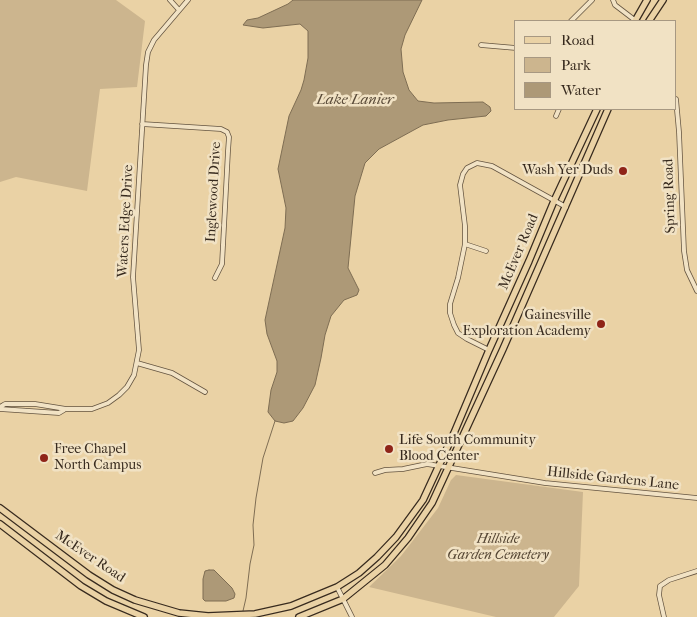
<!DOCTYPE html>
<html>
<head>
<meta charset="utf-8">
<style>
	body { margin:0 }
	#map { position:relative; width:697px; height:617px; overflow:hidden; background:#ead2a5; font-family:"IM FELL French Canon",serif }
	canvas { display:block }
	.legend { position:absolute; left:514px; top:20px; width:162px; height:90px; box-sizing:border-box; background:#f1e2c4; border:1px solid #a79882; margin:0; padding:6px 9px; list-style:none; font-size:15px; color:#372a1e }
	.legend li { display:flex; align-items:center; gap:10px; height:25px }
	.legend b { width:25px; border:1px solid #a79882 }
</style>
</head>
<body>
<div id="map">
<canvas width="697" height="617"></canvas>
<ul class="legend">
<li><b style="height:6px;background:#ead2a5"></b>Road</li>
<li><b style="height:14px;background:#ccb58e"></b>Park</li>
<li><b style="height:14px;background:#ad9977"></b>Water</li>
</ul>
</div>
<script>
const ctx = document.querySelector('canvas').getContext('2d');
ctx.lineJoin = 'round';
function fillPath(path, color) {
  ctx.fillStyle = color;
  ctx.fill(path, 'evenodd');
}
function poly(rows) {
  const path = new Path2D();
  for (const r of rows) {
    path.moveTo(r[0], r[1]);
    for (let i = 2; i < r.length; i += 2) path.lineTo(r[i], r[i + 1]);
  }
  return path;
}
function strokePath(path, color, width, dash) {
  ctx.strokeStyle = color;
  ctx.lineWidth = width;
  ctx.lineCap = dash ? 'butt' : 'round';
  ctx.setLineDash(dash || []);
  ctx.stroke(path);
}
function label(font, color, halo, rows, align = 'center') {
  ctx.font = font + ' "IM FELL French Canon",serif';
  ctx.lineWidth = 5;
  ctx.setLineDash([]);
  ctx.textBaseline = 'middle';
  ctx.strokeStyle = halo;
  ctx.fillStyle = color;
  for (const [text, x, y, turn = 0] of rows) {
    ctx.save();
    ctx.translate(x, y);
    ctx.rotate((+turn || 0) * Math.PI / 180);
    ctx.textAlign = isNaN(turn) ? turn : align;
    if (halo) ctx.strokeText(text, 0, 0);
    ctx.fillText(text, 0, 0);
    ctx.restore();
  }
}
fillPath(poly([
	[0,0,116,0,145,21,137,87,100,89,87,191,16,177,0,182],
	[456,475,583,492,579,586,554,617,496,617,369,587,401,556,438,508,451,480]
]), '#ccb58e');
const water = poly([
	[293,0,422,0,405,35,401,49,403,72,409,90,418,101,434,103,483,102,490,107,491,111,486,116,448,120,423,125,379,149,365,163,355,196,348,268,359,290,357,295,344,300,331,316,325,335,321,358,315,385,303,408,293,421,284,423,275,421,268,412,271,390,277,372,277,361,267,334,265,320,285,228,286,208,278,169,289,116,301,90,304,80,308,58,308,31,300,24,263,28,243,25,247,20,258,18,288,4,293,0],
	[209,570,214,570,232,588,235,594,234,598,226,601,205,601,203,599,203,579,205,571,209,570]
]);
fillPath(water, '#ad9977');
strokePath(water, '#7e6d53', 1);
strokePath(poly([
	[243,611,246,598,250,564,254,545,253,525,256,498,263,458,275,421]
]), '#7e6d53', 1);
const street = poly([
	[170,0,179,10],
	[613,0,615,5,636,21],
	[571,21,592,0],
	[481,45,516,48],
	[676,99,679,132,684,251,687,270,697,291],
	[556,116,559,109],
	[142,124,221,129,227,132,229,137,228,151,222,264,215,278],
	[465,244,486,251],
	[489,350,467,339,458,333,454,325,450,313,450,304,458,278,465,244,465,226,460,185,463,174,467,168,477,163,492,166,566,207],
	[137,363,172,373,205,392],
	[0,407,5,404,35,404,66,409,92,409,108,403,119,395,127,387,134,375,139,350,133,277,146,65,148,52,154,40,188,0],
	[0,409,59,413,64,410],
	[375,473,385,470,403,469,427,464,545,483,697,498],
	[337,587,352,617],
	[664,617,659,595,660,586,669,580,697,571]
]);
const primary = poly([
	[635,21,647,0],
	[649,21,663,0],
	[0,508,89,575,113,590,135,600,179,613,208,616,255,614,291,606,337,587,359,573,377,557,396,537,423,500,454,433,489,350,529,261,554,201,597,109],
	[0,524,81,586,106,601,144,617],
	[299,617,343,599,385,565,408,538,432,503,503,349,608,109]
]);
strokePath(street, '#645440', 5.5);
strokePath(primary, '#372a1e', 8);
strokePath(street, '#f1e2c4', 4);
strokePath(primary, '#ead2a5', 5.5);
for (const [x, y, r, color] of [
	[623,171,5,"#8f2418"],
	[601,324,5,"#8f2418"],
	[389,449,5,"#8f2418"],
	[44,458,5,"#8f2418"]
]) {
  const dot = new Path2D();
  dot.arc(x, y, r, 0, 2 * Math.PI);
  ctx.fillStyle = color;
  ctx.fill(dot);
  strokePath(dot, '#f1e2c4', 2);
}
label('14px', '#372a1e', '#f1e2c4', [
	["Wash Yer Duds",613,171],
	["Gainesville",591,316],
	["Exploration Academy",591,332],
	["Life South Community",399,441,"left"],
	["Blood Center",399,457,"left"],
	["Free Chapel",54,450,"left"],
	["North Campus",54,466,"left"]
], 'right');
label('14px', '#372a1e', '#f1e2c4', [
	["Inglewood Drive",214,192,-87],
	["Spring Road",670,196,-92],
	["Waters Edge Drive",126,221,-87],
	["McEver Road",519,252,-67],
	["Hillside Gardens Lane",613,479,6],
	["McEver Road",90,557,34]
]);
label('italic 14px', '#554634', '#f1e2c4', [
	["Hillside",498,540],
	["Garden Cemetery",498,556]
]);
label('italic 15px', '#5a4b39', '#f1e2c4', [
	["Lake Lanier",355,100]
]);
</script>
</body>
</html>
